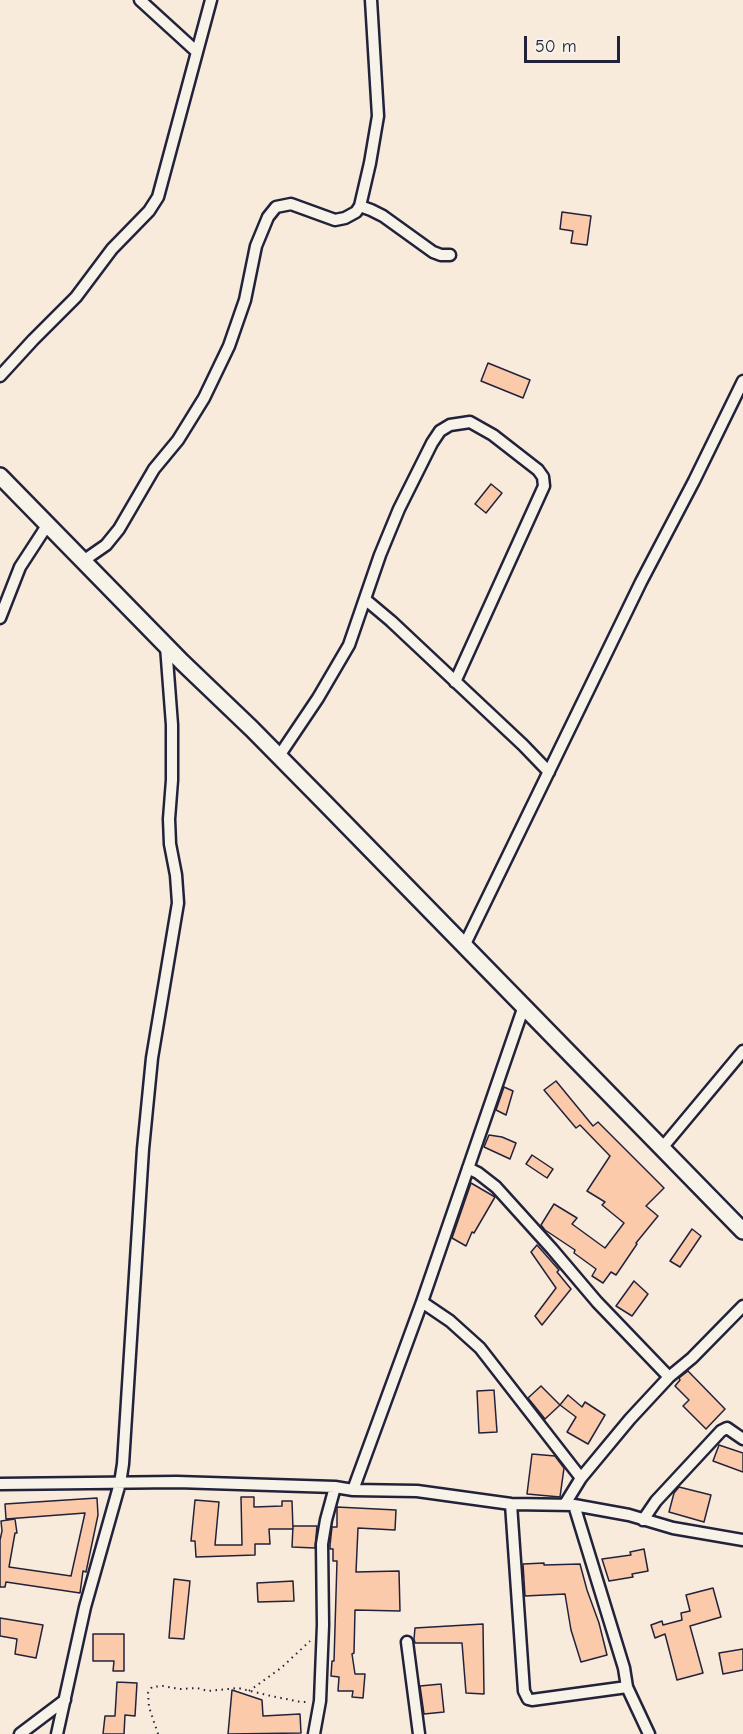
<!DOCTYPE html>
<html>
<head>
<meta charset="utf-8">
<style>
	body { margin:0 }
	#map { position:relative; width:743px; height:1734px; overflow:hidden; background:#f8ebdc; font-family:"Comic Neue",sans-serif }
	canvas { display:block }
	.scale { position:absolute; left:524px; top:36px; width:96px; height:27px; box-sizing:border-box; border:3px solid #22223b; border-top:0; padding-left:8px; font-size:18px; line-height:21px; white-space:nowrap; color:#22223b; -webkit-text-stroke:4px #f7f3e8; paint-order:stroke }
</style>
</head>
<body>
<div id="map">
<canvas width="743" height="1734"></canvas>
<div class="scale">50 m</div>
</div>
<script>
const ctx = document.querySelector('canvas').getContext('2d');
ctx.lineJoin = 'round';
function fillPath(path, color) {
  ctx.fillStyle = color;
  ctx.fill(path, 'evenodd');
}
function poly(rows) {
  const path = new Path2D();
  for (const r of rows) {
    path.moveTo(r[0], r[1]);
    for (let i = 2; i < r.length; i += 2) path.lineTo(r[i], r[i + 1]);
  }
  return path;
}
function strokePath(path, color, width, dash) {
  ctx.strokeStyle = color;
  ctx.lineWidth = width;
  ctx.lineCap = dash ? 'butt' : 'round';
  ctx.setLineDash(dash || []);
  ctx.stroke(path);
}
const building = poly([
	[562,212,591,216,587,245,571,243,573,231,560,229,562,212],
	[488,363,530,380,523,398,481,381,488,363],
	[491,484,502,493,486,513,475,504,491,484],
	[556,1081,593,1126,598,1122,664,1188,646,1206,658,1216,636,1243,637,1244,616,1275,611,1272,603,1283,592,1276,596,1269,574,1253,575,1250,545,1230,541,1225,554,1204,577,1218,572,1224,605,1248,624,1223,602,1205,605,1202,587,1191,610,1156,580,1125,576,1128,544,1090,556,1081],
	[504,1087,513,1091,506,1115,496,1110,504,1087],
	[489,1135,502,1137,516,1143,510,1159,484,1147,489,1135],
	[532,1155,553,1169,547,1178,526,1164,532,1155],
	[471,1183,495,1197,474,1233,472,1232,466,1246,452,1238,471,1183],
	[692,1229,701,1236,680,1267,670,1261,692,1229],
	[537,1245,559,1270,557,1272,571,1289,542,1325,535,1316,556,1288,531,1252,537,1245],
	[634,1281,648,1294,632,1316,616,1306,634,1281],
	[688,1371,725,1409,706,1429,683,1406,689,1400,675,1386,680,1380,679,1378,688,1371],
	[541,1386,560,1405,545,1419,528,1398,541,1386],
	[494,1390,497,1432,479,1433,477,1391,494,1390],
	[568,1395,582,1407,585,1402,605,1415,588,1444,567,1432,576,1417,560,1405,568,1395],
	[719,1445,743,1453,743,1472,713,1461,719,1445],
	[532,1454,555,1456,564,1468,560,1497,527,1494,532,1454],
	[679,1487,711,1495,704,1522,669,1512,674,1493,679,1487],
	[241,1497,254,1497,254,1507,282,1506,282,1501,292,1501,293,1529,269,1529,270,1544,255,1544,255,1555,196,1557,195,1541,191,1541,195,1500,219,1502,215,1545,242,1545,241,1497],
	[97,1498,98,1515,86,1572,83,1571,80,1593,6,1582,5,1587,0,1587,0,1540,2,1531,1,1521,15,1519,17,1533,15,1533,9,1567,71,1576,85,1513,6,1519,5,1504,97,1498],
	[337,1507,396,1510,395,1530,358,1528,356,1572,399,1571,400,1611,355,1610,354,1653,352,1654,355,1674,365,1674,363,1698,352,1697,353,1691,338,1691,339,1677,331,1676,332,1661,334,1661,337,1561,333,1561,333,1549,330,1549,330,1545,332,1527,337,1527,337,1507],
	[293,1526,317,1526,315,1548,292,1547,293,1526],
	[644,1549,648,1571,632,1574,633,1577,609,1581,602,1559,631,1555,630,1552,644,1549],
	[544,1563,544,1565,580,1564,587,1590,599,1623,607,1655,581,1662,571,1630,565,1594,525,1596,523,1564,544,1563],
	[174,1579,190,1581,184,1639,169,1638,174,1579],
	[293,1581,294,1601,258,1602,257,1583,293,1581],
	[713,1588,721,1617,690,1626,703,1673,677,1680,665,1634,655,1638,651,1625,662,1621,663,1625,682,1620,681,1613,690,1611,686,1595,713,1588],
	[0,1618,43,1625,36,1658,15,1654,17,1639,0,1636,0,1618],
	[483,1624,484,1694,466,1693,462,1643,415,1643,414,1639,415,1628,483,1624],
	[93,1634,124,1634,124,1671,113,1671,114,1661,93,1661,93,1634],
	[743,1649,743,1670,723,1674,719,1653,743,1649],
	[117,1682,137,1683,135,1716,125,1715,124,1734,103,1734,105,1716,115,1716,117,1682],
	[441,1684,444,1712,424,1714,420,1686,441,1684],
	[232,1690,262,1700,263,1716,300,1714,301,1733,228,1734,232,1690]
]);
fillPath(building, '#fbcaab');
strokePath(building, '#22223b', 1.5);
const street = poly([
	[140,0,197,52],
	[360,206,371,210,383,216,433,252,441,255,450,255],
	[0,376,33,340,76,297,112,249,149,211,158,197,211,0],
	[83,561,106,545,119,529,154,469,178,440,204,398,229,346,245,300,256,246,268,217,276,207,291,204,335,220,345,218,356,212,360,206,370,163,378,116,371,0],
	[366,600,391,621,523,745,549,772],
	[0,618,20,567,48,524],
	[279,756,318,698,349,645,380,555,399,509,432,443,440,431,450,425,470,422,493,435,538,470,543,477,544,486,455,682],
	[464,946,641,582,694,481,743,381],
	[662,1148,743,1051],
	[468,1168,478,1173,496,1187,552,1249,597,1302,669,1377],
	[422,1302,450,1321,480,1348,581,1478],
	[0,1484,177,1482,335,1487,353,1490,417,1491,511,1504,574,1505,629,1515,673,1528,743,1540],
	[353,1490,422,1302,524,1006],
	[511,1504,524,1691,528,1699,532,1700,627,1687],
	[565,1504,581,1478,630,1419,669,1377,692,1358,743,1306],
	[574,1505,624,1668,627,1687,649,1734],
	[643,1520,656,1501,721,1431,727,1428,743,1439],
	[407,1642,419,1734],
	[20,1734,65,1700],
	[57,1734,85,1607,120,1483,123,1464,143,1149,152,1058,178,903,176,875,170,844,169,819,172,780,172,725,166,646],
	[314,1734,320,1701,323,1625,322,1544,326,1520,335,1487]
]);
const secondary = poly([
	[0,476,182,662,252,729,323,801,743,1231]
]);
strokePath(street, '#22223b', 15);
strokePath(secondary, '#22223b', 20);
strokePath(poly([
	[249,1691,281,1668,310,1641],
	[158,1734,149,1707,148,1693,152,1687,163,1686,180,1689,197,1688,208,1691,238,1688,271,1696,301,1702,307,1702]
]), '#22223b', 2, [1.5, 4.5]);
strokePath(street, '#f7f3e8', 10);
strokePath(secondary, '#f7f3e8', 15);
</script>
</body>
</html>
